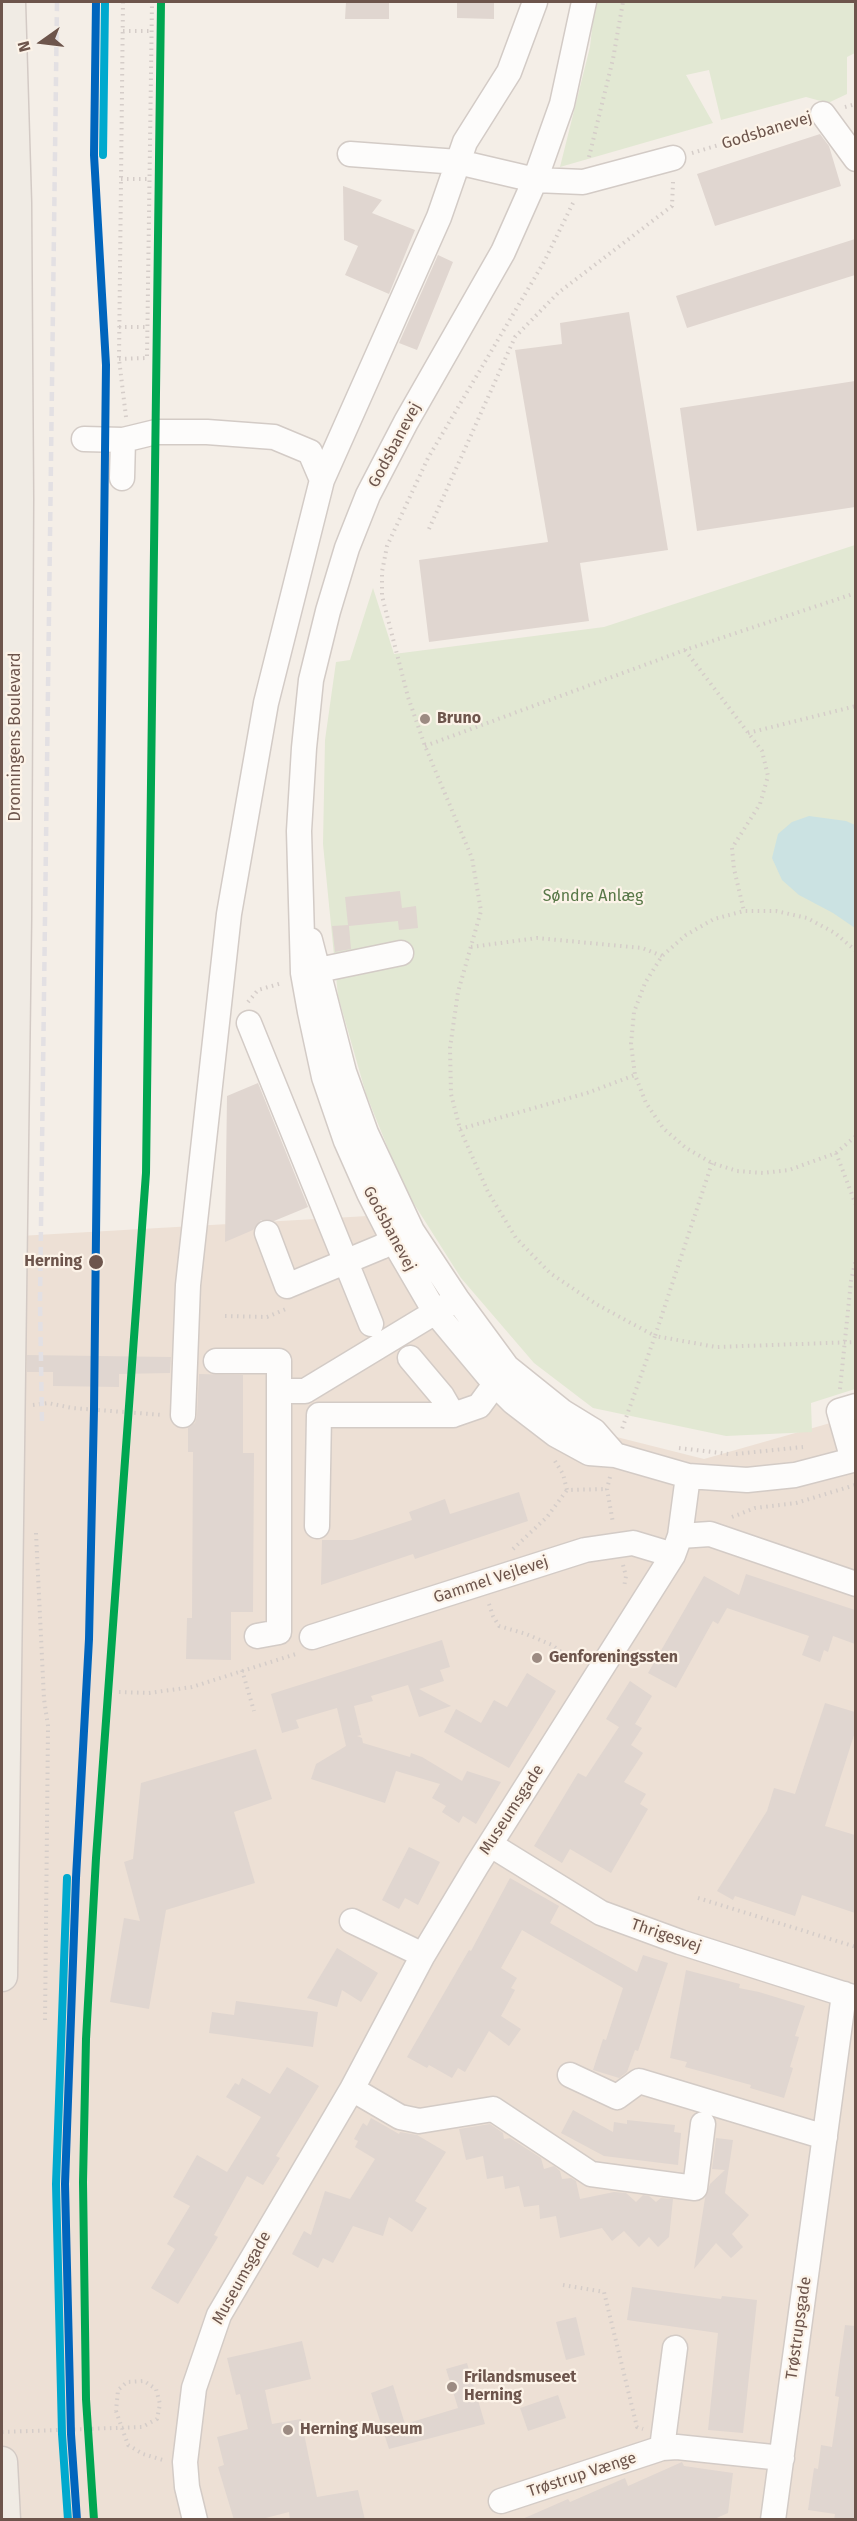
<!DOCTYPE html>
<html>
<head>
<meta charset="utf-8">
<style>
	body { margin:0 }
	#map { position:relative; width:857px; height:2521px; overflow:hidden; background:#f4eee7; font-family:"Fira Sans",sans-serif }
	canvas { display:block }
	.frame { position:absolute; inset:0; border:3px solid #6d554c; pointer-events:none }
	.north { position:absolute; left:12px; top:12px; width:60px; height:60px; -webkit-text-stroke:4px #fcf3e8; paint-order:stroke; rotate:256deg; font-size:16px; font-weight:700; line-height:24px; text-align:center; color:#6d554c }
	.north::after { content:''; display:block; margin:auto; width:21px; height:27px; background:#6d554c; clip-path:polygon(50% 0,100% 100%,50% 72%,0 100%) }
</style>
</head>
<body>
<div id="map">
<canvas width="857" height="2521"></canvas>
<div class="frame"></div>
<div class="north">N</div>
</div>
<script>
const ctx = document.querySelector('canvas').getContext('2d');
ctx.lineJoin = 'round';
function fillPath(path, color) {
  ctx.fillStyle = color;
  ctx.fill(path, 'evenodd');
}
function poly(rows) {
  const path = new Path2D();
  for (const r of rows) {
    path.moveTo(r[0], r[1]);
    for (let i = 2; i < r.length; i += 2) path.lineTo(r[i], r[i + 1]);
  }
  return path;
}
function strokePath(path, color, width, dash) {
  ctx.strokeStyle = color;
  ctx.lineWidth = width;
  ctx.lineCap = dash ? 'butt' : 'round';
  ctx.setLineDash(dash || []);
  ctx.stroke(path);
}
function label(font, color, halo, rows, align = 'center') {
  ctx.font = font + ' "Fira Sans",sans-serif';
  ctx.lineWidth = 4.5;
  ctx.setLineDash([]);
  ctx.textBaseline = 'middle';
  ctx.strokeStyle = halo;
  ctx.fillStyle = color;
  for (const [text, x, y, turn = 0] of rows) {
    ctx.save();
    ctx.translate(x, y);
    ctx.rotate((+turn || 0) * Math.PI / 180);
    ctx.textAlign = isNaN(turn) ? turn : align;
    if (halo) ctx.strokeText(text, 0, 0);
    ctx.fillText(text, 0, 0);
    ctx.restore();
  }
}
fillPath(poly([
	[385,1215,549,1420,704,1459,855,1416,855,2519,2,2520,2,1237]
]), '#ede0d5');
fillPath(poly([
	[595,2,855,2,855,53,847,57,847,94,828,103,806,97,721,120,709,70,686,75,713,123,560,167,590,47],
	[855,545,855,1389,811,1403,812,1432,726,1436,593,1408,534,1363,461,1278,404,1188,366,1094,338,996,323,844,325,740,336,662,350,660,373,588,394,654,604,627]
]), '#e2e8d3');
fillPath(poly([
	[809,816,846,821,855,825,855,928,833,913,799,895,782,880,772,858,778,834,792,822]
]), '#cbe2e2');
fillPath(poly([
	[346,2,389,2,389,19,345,19],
	[457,2,494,2,494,19,457,18],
	[820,134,829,146,841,186,715,226,697,174],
	[343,186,382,200,372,213,415,230,389,294,345,275,358,246,344,240],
	[855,239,855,275,687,328,676,296],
	[438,255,453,262,417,350,399,343],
	[629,312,668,550,580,563,589,621,429,642,419,560,548,542,515,350,562,344,560,323],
	[855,381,855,507,697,531,680,408],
	[400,891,402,908,416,906,418,928,399,930,398,921,349,926,351,949,335,952,332,926,348,925,345,897],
	[258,1083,308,1207,274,1221,261,1220,253,1230,225,1242,227,1096],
	[27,1355,171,1357,170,1373,119,1374,119,1387,53,1386,53,1372,27,1372],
	[199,1374,243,1375,243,1453,254,1453,253,1612,231,1612,231,1660,186,1659,187,1618,192,1618,193,1452,188,1452,188,1428,195,1423,197,1416],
	[519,1492,528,1521,415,1559,413,1554,321,1585,322,1540,352,1540,412,1520,409,1512,445,1499,450,1514],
	[746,1574,855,1610,855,1644,833,1636,828,1652,824,1650,820,1662,802,1655,809,1636,727,1608,718,1624,713,1621,676,1688,648,1673,704,1576,739,1595],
	[442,1640,450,1667,440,1670,444,1681,419,1689,451,1706,419,1717,408,1685,371,1696,373,1701,354,1706,361,1735,357,1736,362,1738,363,1743,410,1757,411,1753,422,1757,462,1781,467,1771,501,1782,476,1824,463,1816,459,1823,442,1812,446,1806,432,1798,440,1784,396,1771,385,1803,311,1779,316,1764,346,1746,337,1708,296,1720,299,1728,282,1733,271,1694],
	[527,1673,556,1691,509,1768,444,1732,456,1709,481,1723,494,1700,507,1707],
	[630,1681,652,1696,635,1724,642,1728,631,1745,643,1753,624,1782,646,1794,640,1804,648,1809,611,1873,570,1849,562,1863,534,1846,578,1773,586,1777,619,1727,606,1719],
	[825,1703,855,1712,855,1732,825,1826,855,1835,855,1913,802,1895,795,1916,735,1896,733,1900,717,1891,767,1811,774,1788,795,1794],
	[256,1749,272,1799,234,1812,255,1883,166,1910,149,2009,110,2002,124,1918,140,1921,124,1862,133,1859,141,1783],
	[409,1847,440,1862,418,1905,405,1898,399,1909,382,1900],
	[510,1878,559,1906,550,1923,637,1972,643,1955,668,1963,638,2051,635,2050,627,2072,619,2078,593,2070,603,2039,606,2040,623,1988,522,1930,501,1968,517,1978,511,1988,515,1990,501,2016,521,2029,509,2046,489,2031,465,2072,458,2068,452,2078,429,2065,427,2068,407,2057,469,1950,471,1951],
	[337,1948,378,1973,361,2002,342,1990,337,2007,307,1998],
	[686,1970,740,1984,739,1988,759,1992,805,2006,795,2036,799,2037,790,2067,793,2068,784,2098,750,2088,751,2085,685,2067,687,2062,670,2058],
	[236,2001,318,2012,313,2047,209,2033,212,2012,234,2015],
	[287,2067,319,2086,276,2156,280,2158,263,2185,247,2176,214,2235,218,2237,178,2304,151,2288,175,2249,167,2244,190,2206,173,2197,197,2155,227,2172,261,2117,226,2097,235,2083,239,2085,242,2078,270,2094],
	[573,2110,613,2132,614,2122,627,2124,627,2120,675,2125,674,2132,681,2133,678,2165,604,2156,561,2133],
	[371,2118,399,2134,400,2132,417,2135,446,2152,415,2201,427,2208,412,2232,389,2217,383,2236,353,2226,333,2263,323,2258,318,2268,292,2254,304,2231,311,2235,325,2191,350,2199,375,2159,355,2147,358,2141,354,2139,363,2123,367,2126],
	[490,2124,503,2133,504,2139,510,2138,541,2158,544,2169,554,2166,560,2171,562,2179,571,2178,576,2181,580,2199,614,2192,626,2193,636,2202,643,2195,649,2196,656,2202,661,2198,673,2199,669,2237,658,2247,649,2237,639,2247,624,2231,612,2241,602,2228,560,2238,556,2216,540,2219,539,2205,524,2207,519,2186,505,2189,503,2176,487,2179,483,2156,466,2160,459,2129],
	[716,2138,733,2140,725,2193,749,2215,732,2234,743,2247,731,2258,716,2243,694,2269,705,2198,710,2184,725,2170,712,2169],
	[632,2287,721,2299,722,2296,757,2300,743,2433,708,2430,718,2333,627,2320],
	[576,2317,585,2355,566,2360,556,2322],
	[845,2325,855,2326,855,2520,834,2520,835,2514,808,2510,814,2468,818,2469,821,2445,832,2447,839,2397,835,2396],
	[302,2341,311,2379,265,2390,272,2424,301,2419,317,2497,358,2490,365,2520,290,2520,289,2512,258,2520,234,2520,218,2467,224,2465,217,2437,248,2429,240,2394,236,2395,227,2358],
	[467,2363,485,2424,389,2449,371,2393,393,2385,405,2424,458,2408,446,2369],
	[558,2395,566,2418,528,2431,520,2408],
	[682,2462,684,2466,733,2473,728,2513,712,2520,520,2520,568,2499,570,2502,625,2478,628,2486]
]), '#e0d6d0');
const minor = poly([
	[584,2,562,104,535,180,503,252,406,422,368,495,347,548,328,611,311,680,304,748,299,831,303,973,310,1012,324,1077,346,1141,369,1193,393,1240,435,1312,496,1385,513,1402,556,1435,589,1453,615,1455,688,1476,747,1480,795,1475,856,1459],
	[823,114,856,159],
	[350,154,458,162,535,180,583,182,673,158],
	[84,439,123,440,156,432,207,432,274,437,310,452,322,480,266,703,229,914,188,1285,183,1415],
	[122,478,123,440],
	[322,480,439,217,465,142,509,72,535,2],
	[310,940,344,1072,366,1133,412,1231,457,1299,507,1367,563,1412,594,1431,615,1455],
	[304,973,401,953],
	[249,1023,371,1324],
	[267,1233,287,1286,381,1247,408,1233],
	[410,1358,442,1396,453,1415],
	[216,1361,279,1361,279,1391],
	[853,1460,839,1411,856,1406],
	[317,1526,319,1415,453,1415,479,1406,504,1372],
	[680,1536,710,1534,856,1584],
	[257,1636,279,1632,279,1391,305,1391,447,1305],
	[312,1637,585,1550,633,1543,673,1555],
	[491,1845,601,1913,680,1942,856,1998],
	[352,1921,423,1955],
	[570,2075,617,2097,639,2081,825,2137],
	[352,2089,400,2117,419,2121,493,2109,591,2174,695,2188,703,2124],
	[662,2448,675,2348],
	[501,2501,662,2448,677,2447,782,2458],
	[195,2520,187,2487,185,2462,194,2388,219,2315,352,2089,423,1955,477,1865,673,1555,680,1536,688,1476],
	[773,2520,844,1994]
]);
const major = poly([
	[2,1976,16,919,18,499,16,203,10,2],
	[2,2462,5,2520]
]);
strokePath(minor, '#d3cbc6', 27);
strokePath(major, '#d3cac5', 33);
strokePath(poly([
	[123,2,119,359,126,417],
	[123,31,151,31],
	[845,107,856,104],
	[692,153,803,120],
	[589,157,613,59,623,2],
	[121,179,150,179],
	[573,203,544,262,428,458,387,546,382,572,382,596,408,697,425,746,472,858,481,911,458,992,450,1048,451,1094,460,1129,488,1192,516,1238,550,1273,596,1304,655,1336,622,1429],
	[119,327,148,327],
	[119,359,147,358,152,2],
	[429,529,515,337,558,293,672,206,673,182],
	[685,650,762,751,768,776,760,804,732,848,734,869,744,911],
	[748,733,856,706],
	[425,746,685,650,856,593],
	[471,947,537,938,642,948,662,956],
	[856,951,835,933,807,918,776,911,744,911,714,919,686,935,662,956,645,983,634,1012,631,1044,635,1075,646,1103,663,1128,686,1148,712,1163,737,1171,763,1173,789,1170,836,1153,856,1136],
	[248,1002,258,990,282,983],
	[460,1129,587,1093,635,1075],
	[836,1153,856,1205],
	[712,1163,655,1336,716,1347,856,1342],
	[225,1316,267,1317,286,1309],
	[840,1389,851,1281,856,1259],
	[33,1405,48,1403,72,1408,163,1415],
	[679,1448,729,1454],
	[736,1454,803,1447],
	[555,1461,563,1474,567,1490,607,1489],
	[610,1477,607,1489,613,1523],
	[732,1517,755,1508,796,1503,855,1485],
	[36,1533,44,1699,48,1726,45,2024],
	[513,1549,547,1517,567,1490],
	[623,1565,626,1576,624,1587],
	[489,1604,493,1616,499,1626,526,1634,552,1645,564,1654,583,1660],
	[242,1670,254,1711],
	[119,1692,149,1693,192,1687,299,1653],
	[698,1898,856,1947],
	[563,2285,604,2292,637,2427,643,2429],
	[116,2411,128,2445,143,2454,163,2460]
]), '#d5cdc9', 4, [1.5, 4.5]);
strokePath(minor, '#fdfcfb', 24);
strokePath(major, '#f0ebe4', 30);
strokePath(poly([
	[42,1421,40,1301,57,2]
]), '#e3e0e3', 4.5, [9, 6]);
strokePath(poly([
	[2,2432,142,2427,157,2419,160,2404,156,2389,144,2381,127,2382,118,2390,116,2411]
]), '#d5cdc9', 4, [1.5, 4.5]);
strokePath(poly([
	[94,2520,86,2399,83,2182,86,2039,96,1858,146,1173,161,2]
]), '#00a651', 8);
strokePath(poly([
	[77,2520,71,2434,65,2184,76,1878,89,1639,94,1409,106,365,94,155,96,2]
]), '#0065bd', 8);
strokePath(poly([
	[103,155,105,2],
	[67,1878,56,2184,62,2434,68,2520]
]), '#00a9ce', 8);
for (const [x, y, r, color] of [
	[425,719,6,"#9c8b82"],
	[96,1262,8,"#6d554c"],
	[537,1658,6,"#9c8b82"],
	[452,2387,6,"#9c8b82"],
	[288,2430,6,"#9c8b82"]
]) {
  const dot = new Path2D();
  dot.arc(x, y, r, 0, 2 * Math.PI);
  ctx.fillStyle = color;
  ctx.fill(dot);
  strokePath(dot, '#fcf3e8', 2);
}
label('16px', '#6d554c', '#fcf3e8', [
	["Godsbanevej",767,131,-17],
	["Godsbanevej",395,445,-62],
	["Dronningens Boulevard",16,737,-90],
	["Godsbanevej",389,1229,62],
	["Gammel Vejlevej",491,1580,-18],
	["Museumsgade",512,1810,-57],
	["Thrigesvej",666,1936,19],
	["Museumsgade",242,2278,-61],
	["Trøstrupsgade",799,2328,-82],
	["Trøstrup Vænge",582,2475,-18]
]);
label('bold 16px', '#6d554c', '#fcf3e8', [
	["Bruno",437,719],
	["Genforeningssten",549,1658],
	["Frilandsmuseet",464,2378],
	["Herning",464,2396],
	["Herning Museum",300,2430]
], 'left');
label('16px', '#597848', '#fcf3e8', [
	["Søndre Anlæg",593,897]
]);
label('bold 16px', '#6d554c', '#fcf3e8', [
	["Herning",82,1262]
], 'right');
</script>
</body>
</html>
